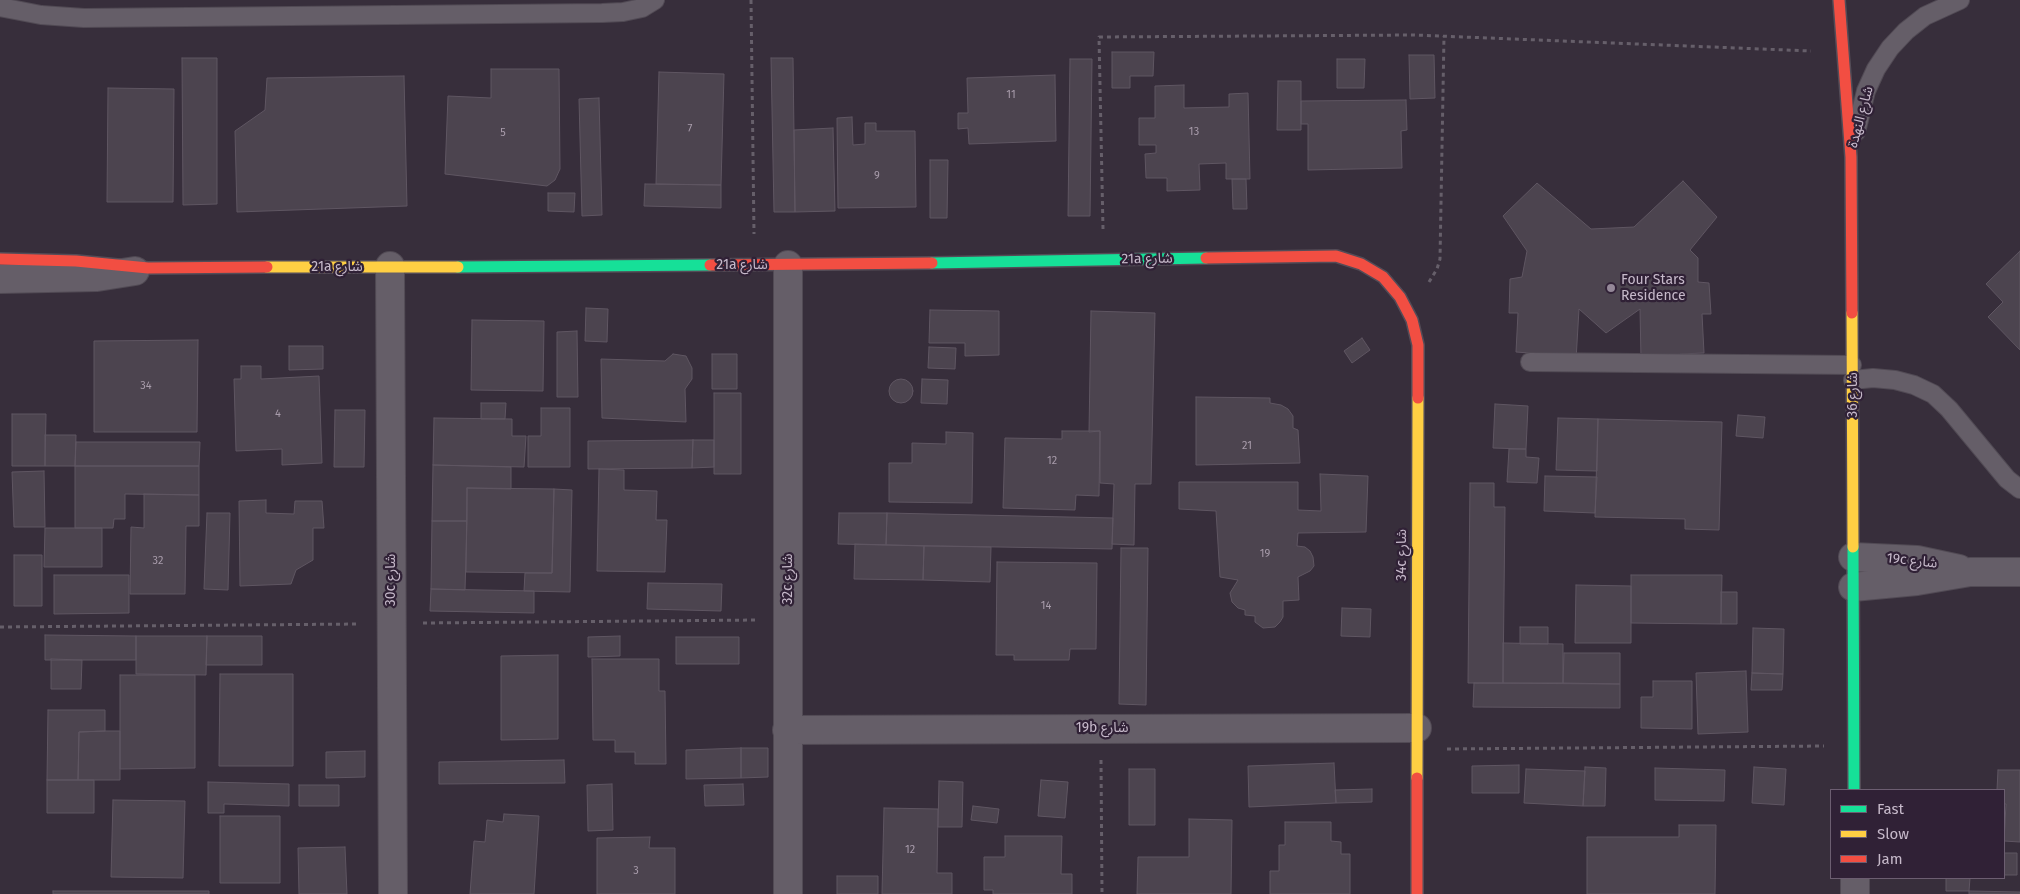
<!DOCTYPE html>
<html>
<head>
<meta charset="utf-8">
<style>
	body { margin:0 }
	#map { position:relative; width:2020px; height:894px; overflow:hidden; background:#372e3b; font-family:"Fira Sans",sans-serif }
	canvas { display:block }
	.legend { position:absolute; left:1830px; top:789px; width:175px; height:90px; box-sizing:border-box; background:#302136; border:1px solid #6c5e71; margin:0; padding:6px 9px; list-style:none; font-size:15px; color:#c6b9ca }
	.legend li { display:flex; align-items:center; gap:10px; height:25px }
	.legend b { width:25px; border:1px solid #6c5e71 }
</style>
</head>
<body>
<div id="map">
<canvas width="2020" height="894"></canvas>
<ul class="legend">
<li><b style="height:6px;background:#16e098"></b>Fast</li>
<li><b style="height:6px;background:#ffcf43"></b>Slow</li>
<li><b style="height:6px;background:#f24e42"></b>Jam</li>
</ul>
</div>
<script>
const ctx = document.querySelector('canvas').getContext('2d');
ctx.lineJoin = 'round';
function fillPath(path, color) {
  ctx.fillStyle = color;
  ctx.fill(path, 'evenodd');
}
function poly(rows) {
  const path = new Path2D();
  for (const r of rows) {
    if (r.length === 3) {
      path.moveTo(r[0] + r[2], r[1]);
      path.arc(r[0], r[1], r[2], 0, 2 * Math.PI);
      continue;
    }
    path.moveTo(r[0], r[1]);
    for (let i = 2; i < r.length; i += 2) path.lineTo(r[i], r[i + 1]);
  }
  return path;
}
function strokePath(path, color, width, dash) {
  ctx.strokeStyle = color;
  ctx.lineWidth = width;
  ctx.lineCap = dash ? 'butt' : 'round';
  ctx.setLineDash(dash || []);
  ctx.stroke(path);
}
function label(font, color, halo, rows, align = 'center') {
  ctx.font = font + ' "Fira Sans","Noto Sans Arabic",sans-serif';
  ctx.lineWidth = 4.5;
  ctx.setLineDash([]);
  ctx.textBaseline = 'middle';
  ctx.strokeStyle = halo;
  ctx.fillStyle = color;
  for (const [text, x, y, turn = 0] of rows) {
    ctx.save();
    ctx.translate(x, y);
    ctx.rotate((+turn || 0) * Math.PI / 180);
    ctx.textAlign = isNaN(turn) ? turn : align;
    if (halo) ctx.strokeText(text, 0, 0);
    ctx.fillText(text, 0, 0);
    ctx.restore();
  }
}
const building = poly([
	[1112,52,1154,52,1153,76,1130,76,1130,88,1112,88,1112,52],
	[1409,55,1434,55,1435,98,1410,99,1409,55],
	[182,58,217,58,217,204,183,205,182,58],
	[771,58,793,58,795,212,774,212,771,58],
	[1070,59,1092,59,1090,216,1068,216,1070,59],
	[1337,59,1365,59,1364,88,1337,88,1337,59],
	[491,69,559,69,560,169,555,180,547,186,445,174,448,96,491,98,491,69],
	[659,72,724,74,721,185,656,184,659,72],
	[1055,75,1056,141,969,144,968,128,958,129,958,113,968,113,967,78,1055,75],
	[404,76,407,206,237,212,235,131,265,110,267,78,404,76],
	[1278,81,1301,81,1301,130,1277,130,1278,81],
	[1184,85,1184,108,1229,107,1229,94,1248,93,1250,179,1226,179,1226,163,1199,164,1200,190,1167,191,1167,178,1146,178,1145,154,1156,153,1156,145,1139,145,1139,118,1155,118,1155,86,1184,85],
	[108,88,174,89,173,202,107,202,108,88],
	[599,98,602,215,582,216,579,99,599,98],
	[1406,100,1407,130,1401,131,1402,168,1308,170,1308,124,1301,124,1301,101,1406,100],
	[852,117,853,145,865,144,865,123,876,123,876,131,915,131,916,207,838,208,837,118,852,117],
	[833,128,835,211,795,212,794,130,833,128],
	[930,160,948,160,947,218,930,218,930,160],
	[1232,179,1246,179,1247,209,1233,209,1232,179],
	[1683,181,1717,217,1690,250,1698,258,1698,282,1709,283,1711,314,1702,314,1704,353,1680,354,1680,360,1641,359,1640,309,1606,333,1579,309,1576,360,1543,354,1516,352,1518,313,1509,313,1510,279,1522,277,1527,251,1503,216,1537,183,1591,229,1634,227,1683,181],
	[645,184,721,185,721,208,644,206,645,184],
	[548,193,575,193,574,212,548,211,548,193],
	[2020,251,2020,350,1988,317,2003,302,1986,284,2020,251],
	[586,308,608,309,607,342,585,341,586,308],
	[930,310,999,311,999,355,965,356,965,343,929,343,930,310],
	[1091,311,1155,313,1151,484,1135,484,1134,545,1112,544,1114,484,1100,483,1100,431,1089,432,1091,311],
	[472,320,544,321,543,391,471,390,472,320],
	[577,331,578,397,557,397,557,332,577,331],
	[1362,338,1370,350,1352,363,1344,351,1362,338],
	[198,340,197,432,94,432,94,341,198,340],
	[289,346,323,346,323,369,289,370,289,346],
	[929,347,956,348,955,369,928,368,929,347],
	[673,354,686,356,692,368,692,379,685,389,686,422,602,418,601,359,665,361,673,354],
	[712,354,737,354,737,389,712,389,712,354],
	[241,366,261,366,261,379,319,376,322,463,282,465,282,449,236,451,234,379,241,379,241,366],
	[922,379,948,380,947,404,921,403,922,379],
	[901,391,12],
	[714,393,741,393,741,474,714,474,714,393],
	[1196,397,1270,398,1270,403,1281,405,1288,409,1293,416,1293,428,1298,430,1300,463,1196,465,1196,397],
	[481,403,506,403,505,419,481,419,481,403],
	[1495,404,1528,406,1526,449,1493,448,1495,404],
	[541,408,570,408,570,467,528,467,528,436,541,436,541,408],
	[335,410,365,410,364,467,334,467,335,410],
	[12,414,46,414,45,466,12,466,12,414],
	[1738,415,1765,417,1763,438,1736,436,1738,415],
	[434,418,512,419,512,436,526,436,524,467,433,465,434,418],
	[1558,418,1598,419,1597,471,1556,470,1558,418],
	[1598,419,1722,422,1719,530,1685,529,1685,519,1595,517,1598,419],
	[1062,431,1100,431,1099,496,1076,495,1075,510,1003,508,1005,438,1062,439,1062,431],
	[946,432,973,433,972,503,889,502,889,463,912,463,912,443,946,444,946,432],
	[45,435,76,435,75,466,45,466,45,435],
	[693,440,714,440,714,467,692,468,693,440],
	[693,440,692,468,588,469,588,441,693,440],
	[76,442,200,442,199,466,75,466,76,442],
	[1509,449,1526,449,1526,457,1539,458,1537,483,1507,482,1509,449],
	[433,465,511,467,511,489,467,488,467,521,432,521,433,465],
	[75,466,199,466,199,495,125,494,125,519,114,519,113,528,75,528,75,466],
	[599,469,624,470,624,490,657,491,656,520,667,520,665,572,597,571,599,469],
	[44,471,45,527,14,527,12,472,44,471],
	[1320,474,1368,476,1366,532,1298,533,1297,546,1305,547,1310,551,1313,557,1314,566,1310,571,1298,577,1299,600,1283,601,1283,617,1280,622,1275,627,1263,628,1255,622,1255,616,1245,615,1245,610,1238,608,1232,602,1230,593,1238,580,1220,577,1216,511,1179,509,1179,482,1298,482,1298,510,1321,511,1320,474],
	[1545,476,1597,477,1595,513,1544,511,1545,476],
	[1470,483,1494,483,1494,507,1505,507,1503,683,1468,683,1470,483],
	[467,488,554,489,552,573,466,572,467,488],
	[554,489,572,490,570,592,524,591,525,573,552,573,554,489],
	[144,494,199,495,199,526,186,526,185,594,130,594,131,527,144,528,144,494],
	[266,500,266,513,294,514,295,501,322,501,324,528,313,528,313,560,296,570,291,584,240,586,239,501,266,500],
	[207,513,230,513,228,590,204,589,207,513],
	[839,513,887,513,886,545,838,544,839,513],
	[887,513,1113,518,1112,549,886,545,887,513],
	[432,521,467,521,465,590,431,589,432,521],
	[45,528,102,528,102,567,44,567,45,528],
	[855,544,924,546,923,580,854,579,855,544],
	[924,546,991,547,990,582,923,580,924,546],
	[1121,548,1148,548,1146,705,1119,704,1121,548],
	[14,555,42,555,42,606,14,606,14,555],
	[997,562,1097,563,1096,649,1070,649,1069,660,1014,660,1014,655,996,655,997,562],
	[54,575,129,575,129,613,54,614,54,575],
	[1631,575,1722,575,1721,624,1631,623,1631,575],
	[648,583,722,584,721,611,647,609,648,583],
	[1576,585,1631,586,1631,643,1575,643,1576,585],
	[431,589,534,591,534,613,430,611,431,589],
	[1721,592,1737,592,1737,624,1721,624,1721,592],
	[1342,608,1371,609,1370,637,1341,636,1342,608],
	[1520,627,1548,627,1548,644,1520,644,1520,627],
	[1753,628,1784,629,1783,674,1752,673,1753,628],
	[45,635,136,636,136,660,45,660,45,635],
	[136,636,207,636,206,675,136,674,136,636],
	[207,636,262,636,262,665,206,665,207,636],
	[620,636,620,656,588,657,588,637,620,636],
	[676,637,739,637,739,664,676,664,676,637],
	[1503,643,1563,644,1563,683,1503,683,1503,643],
	[1564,653,1620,653,1620,684,1563,683,1564,653],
	[558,655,558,739,501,740,501,656,558,655],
	[51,659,82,660,81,689,51,689,51,659],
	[592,659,659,659,659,691,665,691,666,764,635,764,635,752,615,752,615,740,593,740,592,659],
	[1746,671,1748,732,1698,734,1696,673,1746,671],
	[1752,673,1783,674,1782,690,1751,690,1752,673],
	[220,674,293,674,293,766,219,766,220,674],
	[120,675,195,675,195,768,120,769,120,675],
	[1653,681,1692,681,1692,729,1641,728,1641,697,1653,697,1653,681],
	[1474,683,1620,684,1620,708,1473,707,1474,683],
	[48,710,105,710,105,731,79,732,78,780,47,780,48,710],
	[105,731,120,731,120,780,78,780,79,732,105,731],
	[741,748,768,748,768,777,741,778,741,748],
	[741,748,741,778,686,779,686,750,741,748],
	[365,751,365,777,326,778,326,752,365,751],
	[564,760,565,783,439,784,439,762,564,760],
	[1334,763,1336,803,1249,807,1248,766,1334,763],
	[1519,765,1519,793,1472,793,1472,766,1519,765],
	[1585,767,1606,768,1605,806,1583,806,1585,767],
	[1754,767,1786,769,1784,805,1752,803,1754,767],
	[1655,768,1725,770,1724,801,1655,800,1655,768],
	[1129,769,1155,769,1155,825,1129,825,1129,769],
	[1526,769,1585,771,1583,806,1524,803,1526,769],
	[1998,770,2020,770,2020,842,2004,841,2006,804,2004,804,2004,790,1997,790,1998,770],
	[47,780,94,780,94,813,47,813,47,780],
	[1041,780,1068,782,1065,818,1038,816,1041,780],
	[939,781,963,782,962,827,938,827,939,781],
	[208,782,289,784,289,806,224,804,224,813,208,813,208,782],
	[612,784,613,830,588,831,587,785,612,784],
	[743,784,744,805,705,806,704,785,743,784],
	[299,785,339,785,339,806,299,806,299,785],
	[1372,789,1372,802,1336,803,1335,790,1372,789],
	[113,800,185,801,183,878,111,877,113,800],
	[973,806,999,809,997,823,971,820,973,806],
	[884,808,938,809,937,873,952,873,952,894,882,894,884,808],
	[504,814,539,816,534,894,470,894,474,841,485,842,487,820,503,822,504,814],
	[220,816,280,816,280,883,220,883,220,816],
	[1189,819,1232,820,1231,894,1137,894,1138,857,1189,857,1189,819],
	[1285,822,1331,822,1331,841,1341,842,1341,854,1350,854,1350,894,1270,894,1270,871,1279,871,1279,845,1285,845,1285,822],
	[1679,825,1716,825,1715,894,1587,894,1587,837,1679,837,1679,825],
	[1005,836,1062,836,1061,874,1072,874,1072,894,993,894,993,890,984,890,984,857,1005,857,1005,836],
	[650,837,649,848,675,848,675,894,597,894,597,838,650,837],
	[345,847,347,894,299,894,298,848,345,847],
	[2004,853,2017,853,2017,875,2004,875,2004,853],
	[837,876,878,876,878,894,837,894,837,876],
	[1946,878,1970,878,1969,891,1946,891,1946,878],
	[53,891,209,891,209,894,53,894,53,891],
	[1969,891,2020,892,2020,894,1969,894,1969,891]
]);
fillPath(building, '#4c444f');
strokePath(building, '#5f5662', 1);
const lane = poly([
	[0,7,41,15,84,18,602,13,623,12,642,8,655,0],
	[1856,132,1866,91,1876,69,1890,48,1906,31,1925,16,1960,0],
	[1530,362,1852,365],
	[1853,380,1873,378,1895,380,1914,385,1933,394,1949,409,2007,479,2020,489]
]);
const street = poly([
	[788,265,788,894],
	[390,266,393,894],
	[0,279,97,277,135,271],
	[1853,557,1917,560,1959,569],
	[1853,587,1917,581,1970,572,2020,572],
	[787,730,1417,728],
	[1855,878,1855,894]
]);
const fast = poly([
	[932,263,1206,258],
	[458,267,710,265],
	[1853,547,1854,790]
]);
const slow = poly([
	[267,267,458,267],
	[1852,313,1853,547],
	[1417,778,1418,398]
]);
const jam = poly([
	[1839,0,1851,157,1852,313],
	[1206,258,1336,256,1361,264,1383,277,1400,297,1412,320,1418,345,1418,398],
	[0,259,76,261,148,268,267,267],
	[710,265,932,263],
	[1417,894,1417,778]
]);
strokePath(lane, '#514a54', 20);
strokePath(street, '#514a54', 30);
strokePath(fast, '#544c57', 14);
strokePath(slow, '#544c57', 14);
strokePath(jam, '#544c57', 14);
strokePath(poly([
	[751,0,754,234],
	[1103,229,1099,37,1414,35,1811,51],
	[1429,282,1437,269,1440,259,1444,36],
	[423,623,757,620],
	[0,627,359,624],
	[1447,749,1824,746],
	[1101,760,1102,894]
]), '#665f6a', 3, [4, 4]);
strokePath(lane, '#655e68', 18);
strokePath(street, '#655e68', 28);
strokePath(fast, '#16e098', 11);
strokePath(slow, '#ffcf43', 11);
strokePath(jam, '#f24e42', 11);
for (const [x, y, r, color] of [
	[1611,288,5,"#948898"]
]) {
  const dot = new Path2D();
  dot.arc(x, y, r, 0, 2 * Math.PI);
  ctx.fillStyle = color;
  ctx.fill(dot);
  strokePath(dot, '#302136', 2);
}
label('11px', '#a89cab', null, [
	["11",1011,95],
	["7",690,129],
	["13",1194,132],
	["5",503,133],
	["9",877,176],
	["34",146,386],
	["4",278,414],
	["21",1247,446],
	["12",1052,461],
	["19",1265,554],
	["32",158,561],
	["14",1046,606],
	["12",910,850],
	["3",636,871]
]);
label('14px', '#c6b9ca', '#302136', [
	["شارع النهدة",1861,117,-75],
	["21a شارع",1147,259,-1],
	["21a شارع",742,265],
	["21a شارع",337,267],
	["شارع 36",1853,395,-90],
	["34c شارع",1402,555,-90],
	["19c شارع",1912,561,6],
	["32c شارع",788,579,-90],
	["30c شارع",391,580,-90],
	["19b شارع",1102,728]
]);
label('14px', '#c6b9ca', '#302136', [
	["Four Stars",1621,280],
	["Residence",1621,296]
], 'left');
</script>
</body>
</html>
